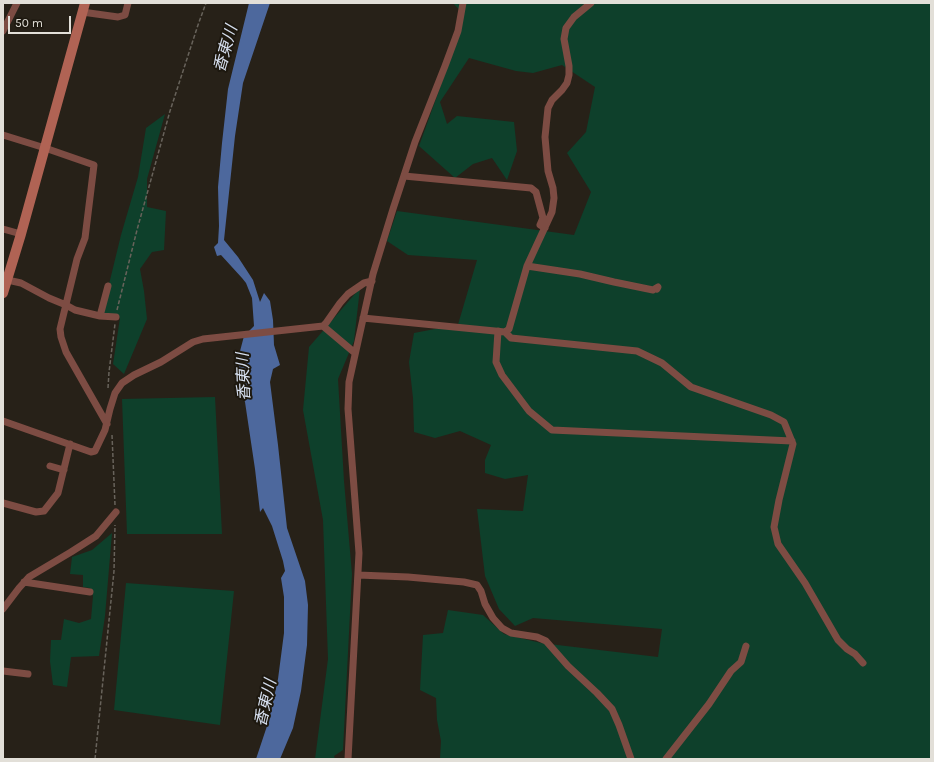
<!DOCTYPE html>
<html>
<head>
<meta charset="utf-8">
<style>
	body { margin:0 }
	#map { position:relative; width:934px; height:762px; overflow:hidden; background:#272118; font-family:Karla,sans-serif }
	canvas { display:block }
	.frame { position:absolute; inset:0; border:4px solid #e2dfd8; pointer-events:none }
	.scale { position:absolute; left:8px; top:16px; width:63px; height:18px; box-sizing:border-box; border:2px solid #e2dfd8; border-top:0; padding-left:5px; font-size:12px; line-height:14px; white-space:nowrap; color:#e2dfd8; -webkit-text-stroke:3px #1d180f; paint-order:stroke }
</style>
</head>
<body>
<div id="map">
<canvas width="934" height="762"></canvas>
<div class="frame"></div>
<div class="scale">50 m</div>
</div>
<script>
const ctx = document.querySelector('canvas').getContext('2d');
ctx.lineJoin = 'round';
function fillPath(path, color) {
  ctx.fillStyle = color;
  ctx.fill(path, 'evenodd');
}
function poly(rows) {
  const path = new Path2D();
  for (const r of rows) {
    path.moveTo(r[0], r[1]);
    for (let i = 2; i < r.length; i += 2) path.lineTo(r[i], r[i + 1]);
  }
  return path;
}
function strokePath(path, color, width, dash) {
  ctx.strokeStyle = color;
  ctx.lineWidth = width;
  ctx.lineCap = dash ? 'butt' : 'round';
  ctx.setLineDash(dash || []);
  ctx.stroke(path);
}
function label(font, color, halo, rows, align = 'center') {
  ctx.font = font + ' Karla,"Noto Sans JP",sans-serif';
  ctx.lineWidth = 4;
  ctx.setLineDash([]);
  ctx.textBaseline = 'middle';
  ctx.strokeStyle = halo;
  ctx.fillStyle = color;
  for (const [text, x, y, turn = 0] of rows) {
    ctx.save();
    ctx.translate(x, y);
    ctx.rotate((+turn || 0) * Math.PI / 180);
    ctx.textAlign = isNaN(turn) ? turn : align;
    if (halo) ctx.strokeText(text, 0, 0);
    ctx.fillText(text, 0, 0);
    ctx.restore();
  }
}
fillPath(poly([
	[453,3,931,3,931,759,440,759,441,741,437,720,436,698,420,690,423,635,443,633,448,610,483,615,504,634,541,643,658,657,662,629,533,618,515,626,499,609,485,576,477,509,523,511,528,475,505,479,485,473,485,460,491,445,460,431,435,438,414,432,413,398,409,362,414,333,440,328,457,328,477,260,408,255,387,241,397,211,574,235,591,192,567,153,586,132,595,87,562,65,533,73,516,71,469,58,440,102,447,124,457,116,514,122,517,151,507,180,492,158,473,164,455,178,419,146,460,32,463,14],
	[165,114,147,179,147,207,166,211,164,250,152,252,140,269,144,291,147,319,124,374,113,364,120,318,102,313,121,235,138,177,146,128],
	[360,288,354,341,338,379,344,481,352,574,343,750,334,756,335,759,315,759,328,659,323,520,303,410,309,347],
	[215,397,222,534,127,534,122,399],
	[112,533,105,616,99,656,71,657,67,687,53,685,50,661,51,640,61,640,64,619,79,623,91,619,93,596,90,588,83,587,83,575,70,574,72,557,92,550],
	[126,583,234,591,220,725,114,710]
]), '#0e402b');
fillPath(poly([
	[249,3,270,3,243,83,235,136,224,240,238,257,253,280,260,302,264,293,270,301,273,320,274,345,280,365,273,369,270,382,278,445,287,528,305,581,308,605,307,645,301,691,293,728,280,759,256,759,269,720,278,679,284,633,284,597,281,578,285,571,283,561,272,526,263,508,260,512,255,469,245,402,238,388,235,362,239,355,244,336,254,326,252,298,246,283,242,278,221,255,217,256,214,247,218,243,219,226,218,187,222,143,228,89]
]), '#4d689d');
strokePath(poly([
	[117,310,137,230,170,111,198,25,206,3],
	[108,388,109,372,115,324],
	[112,435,115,505],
	[95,759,114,571,115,525]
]), '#68635b', 1.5, [4, 2]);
strokePath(poly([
	[82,12,118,17,125,15,128,3],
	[3,31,17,3],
	[3,135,45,148,94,165,85,238,77,259,60,329,61,337,66,352,107,424],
	[404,176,531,188,536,192,543,218,540,225,545,228],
	[3,229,21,234],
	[527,266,580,274,614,282,653,290,658,287,657,289],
	[3,279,21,283,49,298,66,305,75,310,100,316,108,286],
	[100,316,116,317],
	[363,318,505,332,509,329,527,266,552,212,554,198,553,188,548,171,545,137,548,108,552,100,562,90,567,83,569,75,569,66,564,39,566,28,574,17,591,3],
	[323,326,355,353],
	[498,331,496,362,502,375,529,411,552,430,792,441],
	[505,332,511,338,637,351,662,363,691,387,771,415,784,422,793,444,779,500,774,527,778,544,805,583,838,640,847,649,855,654,863,663],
	[3,421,91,452,95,451,105,430,110,409,115,393,122,383,134,375,161,362,193,342,203,339,323,326,326,323,340,303,348,294,364,283,372,281],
	[50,466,64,470],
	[3,503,36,512,44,511,58,493,70,444],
	[358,575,408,577,464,582,477,585,481,591,485,604,493,618,502,628,511,633,537,637,546,641,568,666,597,693,612,709,619,725,631,759],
	[24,582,90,592],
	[3,609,19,588,29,577,71,552,96,536,116,512],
	[3,671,28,674],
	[348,759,359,553,348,409,349,382,373,274,393,209,415,142,445,66,458,31,463,3],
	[666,759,709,704,731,671,741,662,746,646]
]), '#7d4c43', 7);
strokePath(poly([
	[3,293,21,234,85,3]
]), '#b06354', 10);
label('italic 16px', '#d7e0f0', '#1d180f', [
	["香東川",226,49,-74],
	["香東川",244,377,-92],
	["香東川",266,703,-77]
]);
</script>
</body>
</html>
